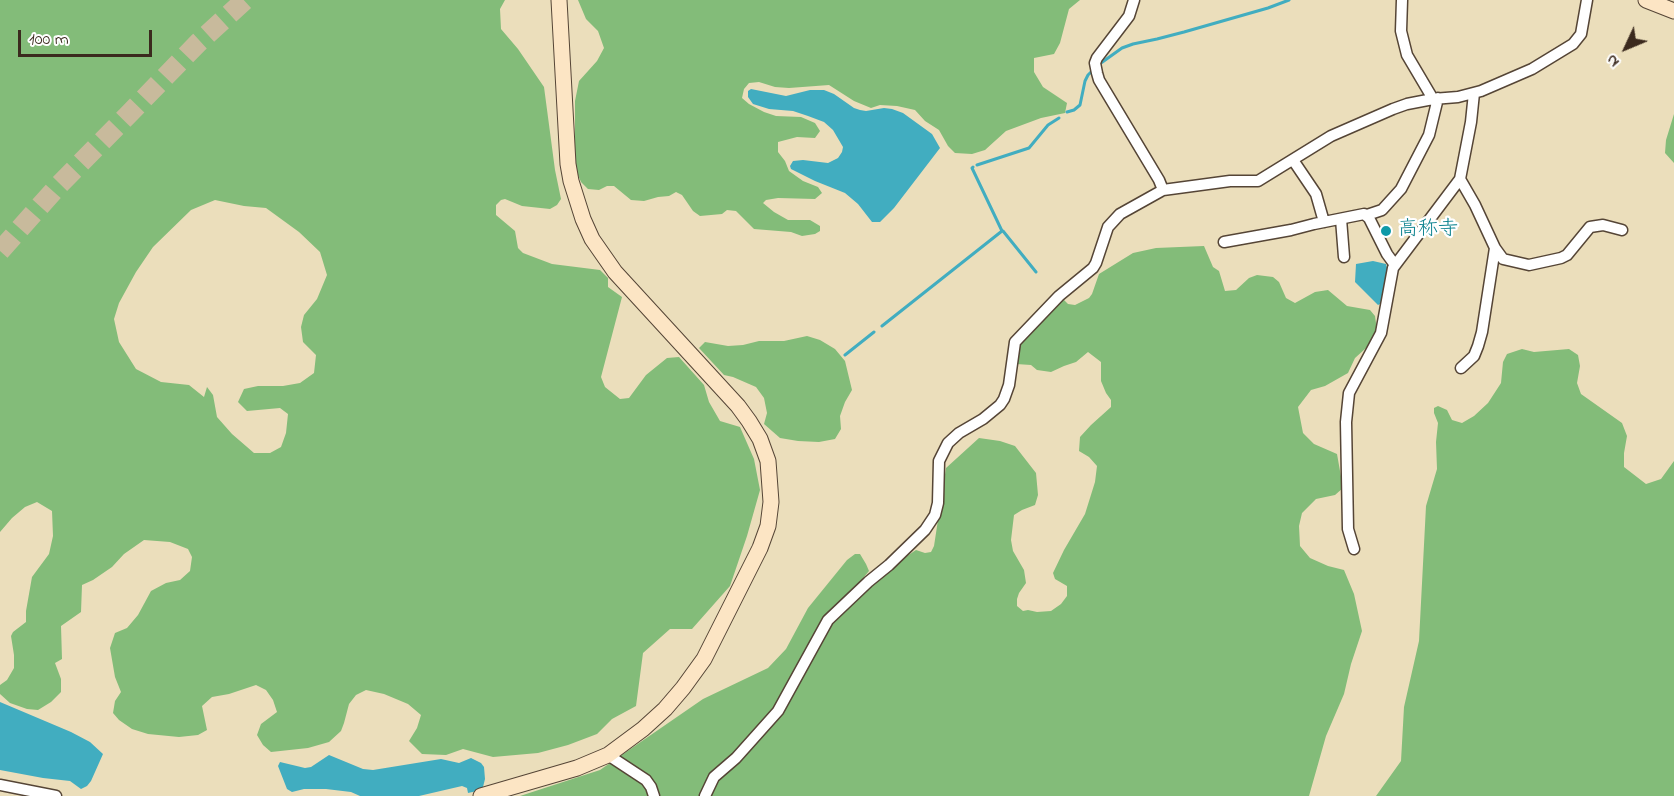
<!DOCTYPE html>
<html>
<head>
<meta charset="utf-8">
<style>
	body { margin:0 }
	#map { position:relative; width:1674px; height:796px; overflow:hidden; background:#ebdebb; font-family:"Indie Flower",sans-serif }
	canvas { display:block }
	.north { position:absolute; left:1596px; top:18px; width:60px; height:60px; -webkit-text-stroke:4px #fff; paint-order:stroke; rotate:226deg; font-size:16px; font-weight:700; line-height:24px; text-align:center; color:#3b2a1e }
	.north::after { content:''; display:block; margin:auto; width:21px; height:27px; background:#3b2a1e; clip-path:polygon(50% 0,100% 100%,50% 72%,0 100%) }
	.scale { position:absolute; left:18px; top:30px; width:134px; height:27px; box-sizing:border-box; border:3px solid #3b2a1e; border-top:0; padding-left:8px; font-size:18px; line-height:21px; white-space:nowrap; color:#3b2a1e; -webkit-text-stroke:4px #fff; paint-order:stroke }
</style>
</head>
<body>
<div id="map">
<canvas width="1674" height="796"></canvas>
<div class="north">N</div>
<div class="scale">100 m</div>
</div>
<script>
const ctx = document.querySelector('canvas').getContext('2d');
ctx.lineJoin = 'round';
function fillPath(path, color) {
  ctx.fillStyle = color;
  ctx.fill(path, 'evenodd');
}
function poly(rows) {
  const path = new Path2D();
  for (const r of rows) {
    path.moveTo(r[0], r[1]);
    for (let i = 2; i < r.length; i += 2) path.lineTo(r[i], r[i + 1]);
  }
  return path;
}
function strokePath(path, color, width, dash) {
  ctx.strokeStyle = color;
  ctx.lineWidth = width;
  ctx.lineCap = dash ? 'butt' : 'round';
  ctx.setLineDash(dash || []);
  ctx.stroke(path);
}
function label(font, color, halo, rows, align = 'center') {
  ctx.font = font + ' "Indie Flower","Klee One",sans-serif';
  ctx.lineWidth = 4.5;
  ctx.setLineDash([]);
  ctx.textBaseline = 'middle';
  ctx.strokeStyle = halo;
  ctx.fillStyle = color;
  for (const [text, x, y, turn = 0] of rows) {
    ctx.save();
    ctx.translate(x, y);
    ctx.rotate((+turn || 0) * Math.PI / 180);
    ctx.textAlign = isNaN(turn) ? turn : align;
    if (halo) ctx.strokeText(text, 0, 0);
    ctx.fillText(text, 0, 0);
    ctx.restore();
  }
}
fillPath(poly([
	[0,0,505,0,500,9,501,29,518,49,544,87,555,170,561,199,557,205,550,209,522,206,505,199,501,200,496,205,496,215,515,231,518,248,523,253,552,264,600,270,608,278,608,287,622,297,601,377,605,387,620,399,629,398,646,375,667,358,679,357,704,385,709,402,720,421,740,427,754,459,760,490,747,536,730,586,692,629,670,629,643,653,636,706,612,719,597,734,568,745,538,753,493,757,463,749,446,755,422,754,409,741,417,728,421,715,408,704,384,694,366,690,356,695,349,704,344,723,341,731,329,742,308,748,271,752,263,745,257,735,261,724,277,712,273,700,266,690,256,685,229,694,212,697,202,706,207,730,198,735,179,737,148,734,132,729,119,720,113,713,115,701,121,692,115,677,110,648,115,633,127,628,138,615,151,591,166,583,180,580,190,571,192,557,188,549,170,542,144,540,124,554,112,567,93,580,82,585,81,612,61,626,62,659,55,663,61,679,61,692,51,702,38,710,27,709,10,703,0,694,0,685,7,680,14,668,14,655,11,636,13,632,26,622,26,611,32,577,49,554,53,536,52,511,37,502,25,507,12,518,0,532],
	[215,200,244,206,266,208,299,232,320,252,327,275,317,299,304,315,301,327,303,342,316,355,314,373,300,383,283,386,258,386,244,389,238,402,247,411,280,408,288,414,286,433,281,447,270,453,254,453,232,434,217,417,213,395,207,387,204,397,189,385,161,382,136,369,119,342,114,319,119,303,136,272,153,247,191,210],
	[578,0,1080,0,1069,9,1060,43,1054,54,1034,58,1034,72,1043,87,1067,103,1065,113,1041,118,1006,131,985,150,972,154,955,153,948,146,939,130,925,121,915,110,897,106,880,105,871,108,854,101,829,85,789,88,775,87,759,82,749,83,744,89,742,98,749,104,764,112,776,116,801,117,815,123,820,131,815,138,797,137,778,142,778,152,785,161,789,171,803,181,818,187,822,193,815,199,778,198,766,200,763,203,774,212,788,220,810,220,820,226,820,231,815,234,802,236,791,232,754,229,736,211,727,210,722,214,700,216,693,211,682,195,676,192,669,196,658,197,644,201,631,200,614,186,607,186,599,190,588,189,581,182,575,168,575,101,579,81,597,61,604,48,598,31,586,19],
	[1674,114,1674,163,1665,153,1666,140],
	[1204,246,1213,267,1219,271,1225,291,1236,290,1249,278,1257,275,1273,277,1279,282,1286,298,1295,303,1315,292,1328,290,1347,306,1370,310,1375,316,1377,330,1375,340,1355,358,1348,373,1325,386,1311,390,1298,407,1303,433,1314,444,1337,454,1343,488,1335,495,1316,499,1302,513,1299,526,1300,546,1310,558,1328,566,1344,570,1354,594,1362,631,1351,664,1344,694,1326,736,1309,796,520,796,600,770,703,699,768,668,786,649,808,608,847,560,855,554,860,554,866,564,869,571,858,584,857,589,916,550,925,553,931,552,934,546,946,468,979,438,1000,441,1015,446,1036,473,1038,495,1035,505,1022,510,1014,515,1011,540,1013,551,1024,570,1026,583,1019,593,1017,599,1017,606,1023,611,1028,610,1037,612,1051,611,1061,604,1067,596,1067,586,1055,579,1053,573,1064,550,1085,514,1095,482,1097,466,1089,457,1079,451,1080,437,1091,425,1111,407,1111,400,1106,393,1101,381,1101,362,1088,352,1076,362,1064,366,1051,372,1037,370,1031,365,1016,364,1020,343,1059,301,1064,300,1068,304,1075,305,1089,298,1092,294,1099,274,1133,253,1156,248],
	[807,336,820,340,835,349,845,361,852,390,845,402,840,416,841,429,835,439,819,442,798,441,780,438,764,424,767,413,764,398,756,387,733,377,724,375,699,348,705,342,728,346,743,345,759,341,784,341],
	[1522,349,1534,352,1569,349,1578,355,1580,366,1577,383,1581,394,1622,423,1627,436,1624,453,1624,467,1646,484,1661,479,1674,461,1674,796,1376,796,1401,761,1404,707,1419,641,1426,506,1437,469,1436,442,1438,423,1434,413,1434,408,1438,406,1447,410,1452,420,1462,423,1474,416,1488,403,1501,383,1503,362,1507,354]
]), '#83bc79');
fillPath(poly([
	[751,89,786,96,810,90,824,90,834,94,854,108,860,110,866,111,884,108,892,109,903,113,932,134,940,148,894,208,880,222,872,222,858,204,845,193,815,181,791,169,790,166,793,161,803,160,828,163,838,158,842,152,843,147,833,130,824,122,808,116,793,111,769,109,753,104,748,97,748,91],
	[1373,261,1386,264,1387,268,1387,274,1382,303,1378,305,1355,282,1356,264],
	[0,702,71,732,90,742,103,754,91,781,87,786,81,789,70,781,43,778,0,770],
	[329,755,363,769,373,770,441,759,459,763,471,758,481,763,484,767,485,779,483,787,477,791,468,793,467,788,462,786,419,796,360,796,351,792,326,789,304,789,292,792,287,789,278,766,280,762,305,768,311,767]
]), '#41adc0');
strokePath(poly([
	[1101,63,1122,48,1133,44,1157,39,1184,32,1268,8,1289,0],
	[1067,112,1074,110,1080,105,1085,81,1088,75,1092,71],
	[977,165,1029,148,1048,125,1059,118],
	[1003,231,1036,272],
	[882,326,1002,231,972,168,973,167],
	[845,355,874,332]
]), '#41adc0', 3);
strokePath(poly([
	[0,251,58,186,127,116,198,43,245,0]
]), '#c8ba9c', 20, [20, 10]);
const street = poly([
	[1134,0,1129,16,1097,58,1095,63,1097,73,1099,80,1159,180,1163,190],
	[1402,0,1401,31,1407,55,1433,99],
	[1293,160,1316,194,1324,222],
	[1460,179,1475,205,1495,248,1503,259,1529,265,1561,258,1567,255,1590,227,1603,225,1622,230],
	[1367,215,1382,210,1401,189,1429,135,1438,98],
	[1341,219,1344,257],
	[1224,242,1291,230,1314,224,1364,214,1369,218,1387,254,1395,265],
	[1461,368,1474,356,1478,346,1482,332,1495,248],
	[1354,549,1348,529,1346,422,1349,393,1381,333,1393,268,1460,179,1471,122,1474,93],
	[608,755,646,780,651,787,654,796],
	[0,785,56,796],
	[705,796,714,777,736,758,778,711,828,620,868,582,889,565,925,530,935,515,938,503,939,461,948,443,959,433,983,419,1000,405,1004,399,1009,385,1015,342,1059,296,1093,268,1096,263,1108,227,1120,214,1163,190,1230,181,1258,181,1331,136,1393,109,1407,104,1433,99,1458,97,1481,91,1532,69,1573,44,1581,34,1587,0]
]);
const secondary = poly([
	[1646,0,1674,11],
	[481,796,577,768,608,755,643,729,665,709,683,688,704,659,760,548,768,526,771,502,768,461,760,439,749,421,738,406,615,272,592,239,583,219,571,181,568,164,559,0]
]);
strokePath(street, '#554536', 13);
strokePath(secondary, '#554536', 17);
strokePath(street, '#fff', 10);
strokePath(secondary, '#fce5c4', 15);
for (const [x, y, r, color] of [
	[1386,231,6,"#0f9aa8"]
]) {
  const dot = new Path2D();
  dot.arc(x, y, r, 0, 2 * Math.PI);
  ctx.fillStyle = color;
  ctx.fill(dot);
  strokePath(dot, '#fff', 2);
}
label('20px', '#0d838f', '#fff', [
	["高称寺",1398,231]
], 'left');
</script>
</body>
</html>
